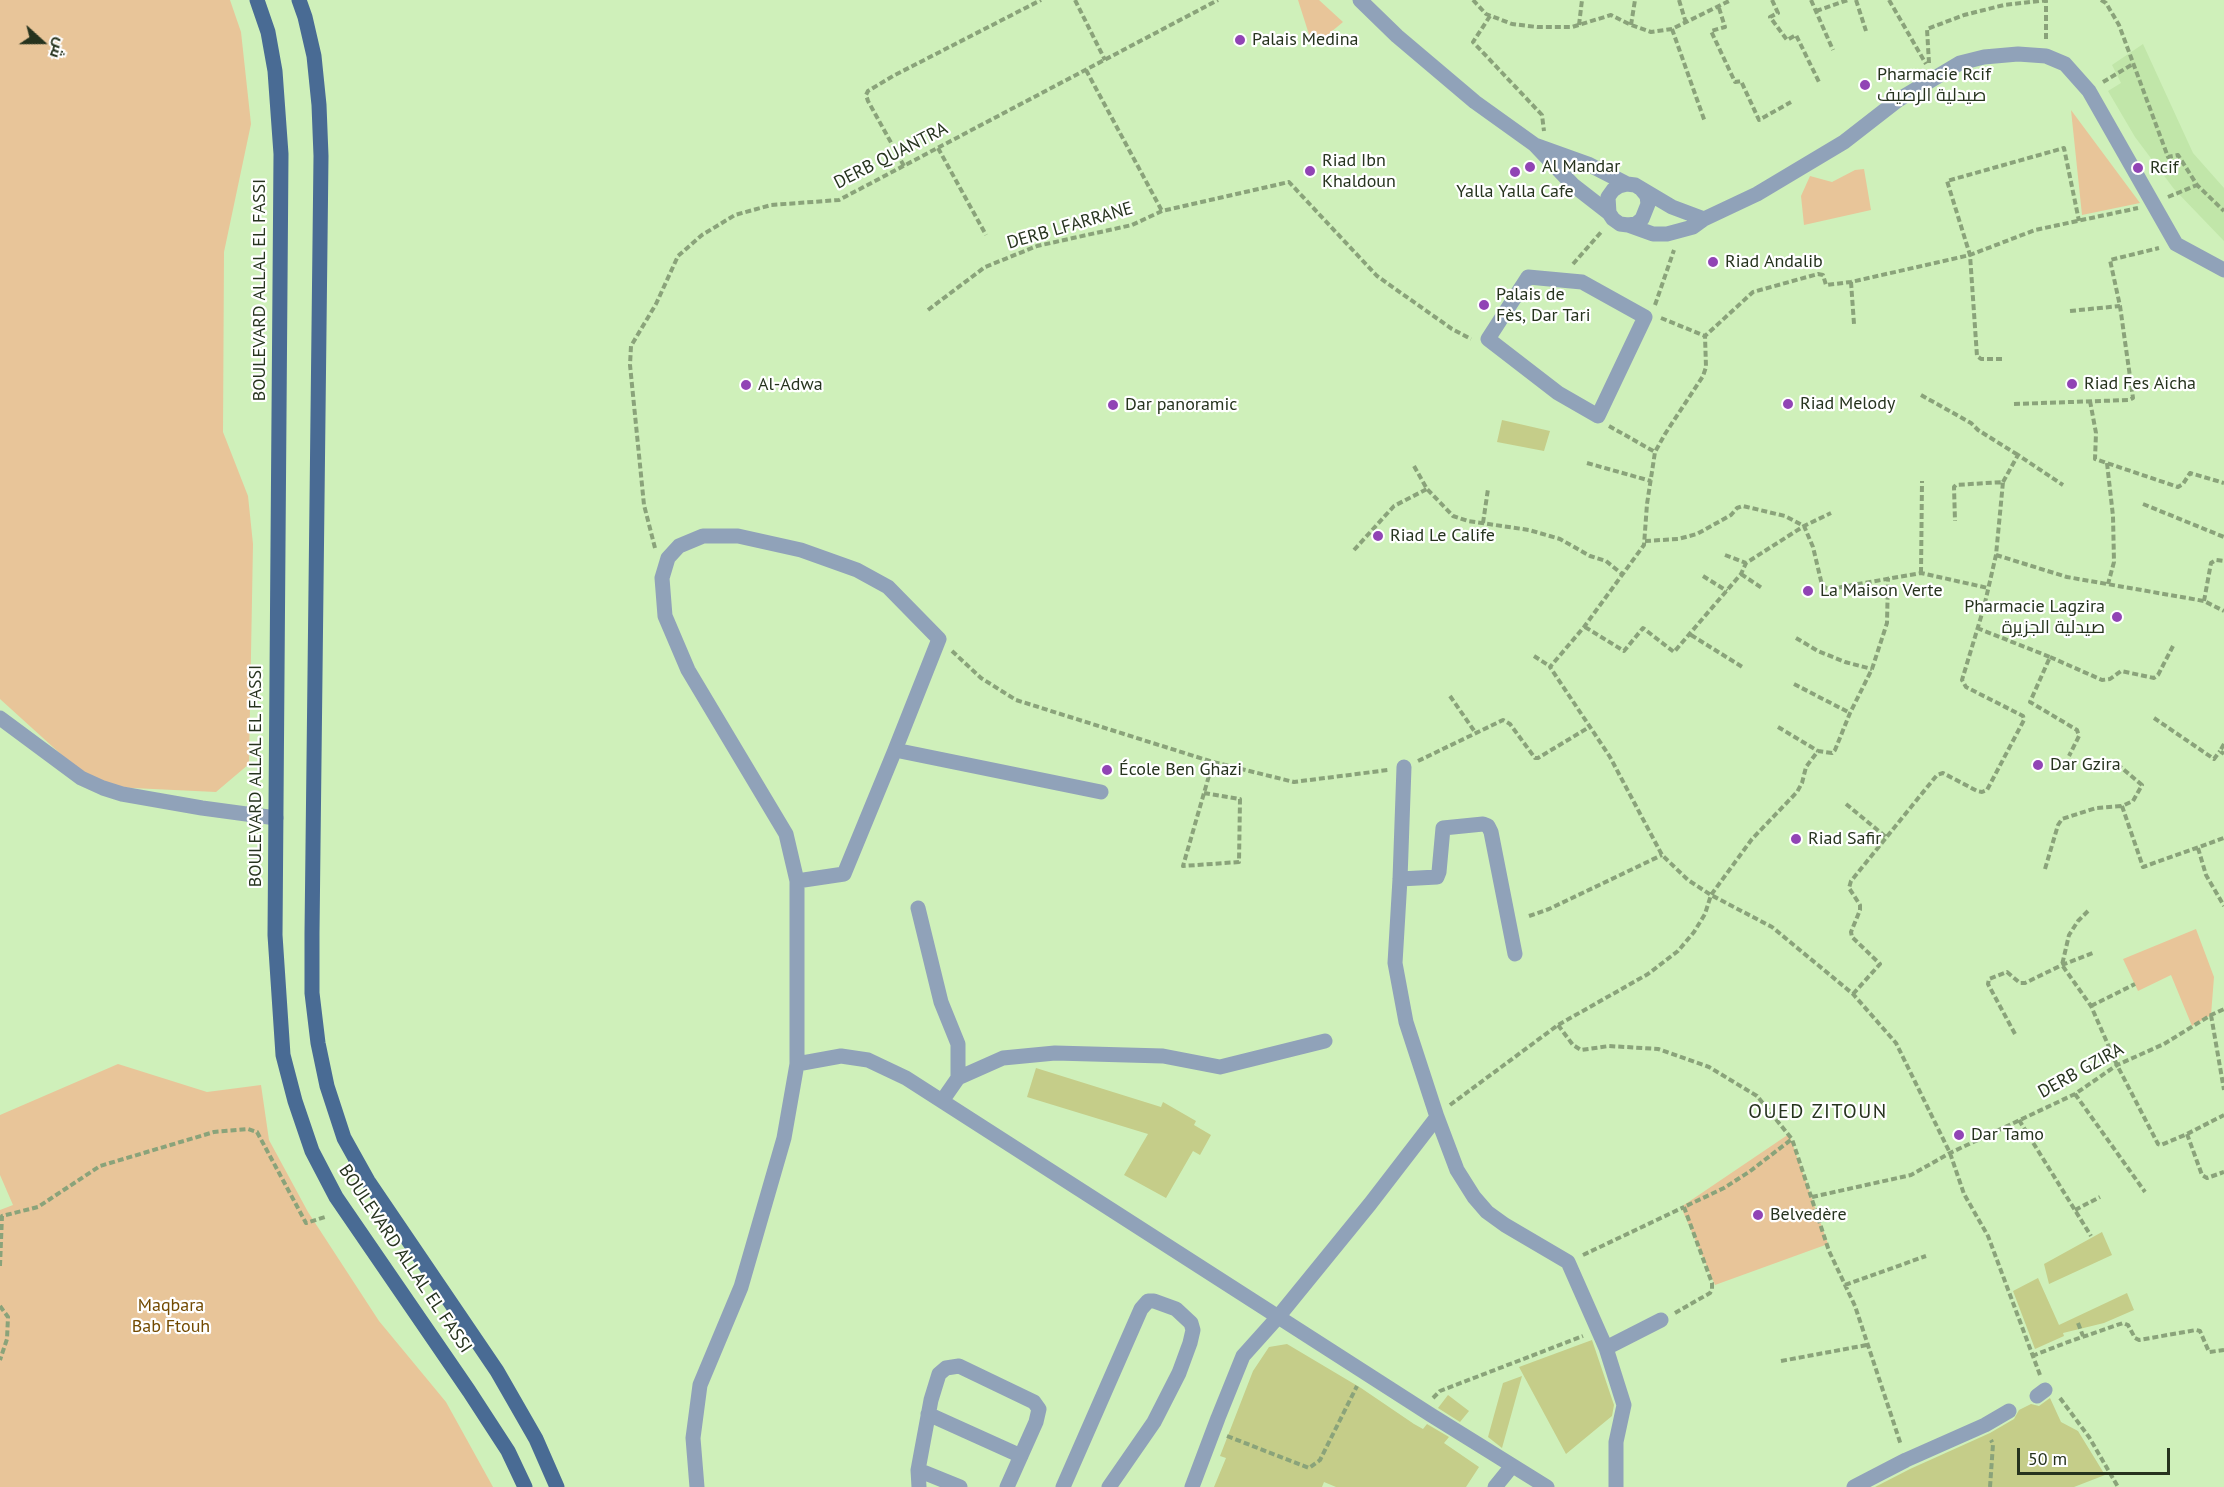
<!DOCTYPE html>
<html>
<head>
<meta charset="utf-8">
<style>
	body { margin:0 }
	#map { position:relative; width:2224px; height:1487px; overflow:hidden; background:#cff0ba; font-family:"PT Sans",Cairo,sans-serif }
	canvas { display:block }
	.north { position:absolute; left:12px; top:12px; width:60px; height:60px; -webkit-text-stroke:4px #fff; paint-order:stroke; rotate:111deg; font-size:16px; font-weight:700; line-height:24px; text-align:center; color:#26331e }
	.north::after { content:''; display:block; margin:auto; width:21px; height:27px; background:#26331e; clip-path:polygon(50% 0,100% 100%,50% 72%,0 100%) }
	.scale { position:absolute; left:2017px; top:1448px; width:153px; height:27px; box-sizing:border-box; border:3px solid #26331e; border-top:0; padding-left:8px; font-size:18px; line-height:21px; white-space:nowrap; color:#26331e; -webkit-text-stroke:4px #fff; paint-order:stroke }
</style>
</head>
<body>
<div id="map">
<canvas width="2224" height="1487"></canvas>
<div class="north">ش</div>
<div class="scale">50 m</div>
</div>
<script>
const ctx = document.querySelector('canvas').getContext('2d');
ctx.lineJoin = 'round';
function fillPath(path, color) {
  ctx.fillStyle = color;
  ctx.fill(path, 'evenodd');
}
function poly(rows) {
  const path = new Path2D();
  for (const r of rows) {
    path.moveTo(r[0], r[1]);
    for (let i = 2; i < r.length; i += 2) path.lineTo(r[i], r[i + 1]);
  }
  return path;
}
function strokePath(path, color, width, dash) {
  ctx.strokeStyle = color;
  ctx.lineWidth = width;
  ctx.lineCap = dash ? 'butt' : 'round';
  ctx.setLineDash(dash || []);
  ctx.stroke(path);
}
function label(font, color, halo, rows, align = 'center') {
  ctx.font = font + ' "PT Sans",Cairo,sans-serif';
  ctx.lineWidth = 4.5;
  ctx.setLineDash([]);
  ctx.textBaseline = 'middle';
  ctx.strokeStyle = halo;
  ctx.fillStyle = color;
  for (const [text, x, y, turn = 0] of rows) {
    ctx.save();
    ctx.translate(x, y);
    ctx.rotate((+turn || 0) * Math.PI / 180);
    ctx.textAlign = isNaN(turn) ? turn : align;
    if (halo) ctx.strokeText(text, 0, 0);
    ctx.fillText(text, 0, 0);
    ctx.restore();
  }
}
fillPath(poly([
	[2143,44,2193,153,2224,188,2224,241,2174,189,2135,137,2108,91,2121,83,2112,65]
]), '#c1e6a9');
fillPath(poly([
	[0,0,230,0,241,32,251,124,224,252,223,432,248,496,253,544,249,764,216,792,111,787,75,767,0,699],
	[1298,0,1319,0,1343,22,1313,47],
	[2071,110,2140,203,2082,215],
	[1864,169,1871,210,1804,225,1801,196,1810,176,1832,182,1855,170],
	[2196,929,2214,977,2211,1015,2192,1026,2171,975,2138,991,2123,959],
	[118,1064,207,1092,261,1085,269,1140,308,1212,379,1321,446,1402,493,1487,0,1487,0,1210,13,1205,0,1175,0,1115],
	[1789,1134,1828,1244,1715,1285,1681,1207]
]), '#e8c599');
fillPath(poly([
	[1502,420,1550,431,1544,451,1497,442],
	[1036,1068,1161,1107,1163,1102,1196,1121,1194,1125,1211,1135,1200,1155,1193,1151,1166,1198,1124,1175,1148,1134,1027,1097],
	[2102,1232,2112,1255,2049,1284,2044,1264],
	[2038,1278,2059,1325,2127,1293,2134,1310,2104,1323,2063,1333,2064,1336,2035,1349,2013,1291],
	[1592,1340,1614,1405,1612,1416,1566,1454,1519,1367],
	[1287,1344,1361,1388,1414,1424,1423,1429,1427,1424,1449,1437,1444,1443,1479,1467,1466,1487,1336,1487,1324,1482,1322,1487,1214,1487,1226,1458,1220,1456,1253,1371,1269,1347],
	[1522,1376,1502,1448,1488,1437,1503,1383],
	[1448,1395,1469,1411,1460,1422,1438,1408],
	[2050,1398,2061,1422,2078,1431,2105,1475,2074,1487,1875,1487,1910,1469,1990,1433,2014,1419,2019,1410,2031,1404,2039,1406]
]), '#c5cd89');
strokePath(poly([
	[1075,0,1105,60],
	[1473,0,1486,14,1512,24,1537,27,1572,27,1611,15,1631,25,1651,32,1672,29,1731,0],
	[1679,0,1686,23],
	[1772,0,1778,13,1770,17,1787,40,1796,35,1819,82],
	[1811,0,1833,50],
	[1856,0,1866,31],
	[1889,0,1926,64],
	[2101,0,2106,3,2119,25,2168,157,2178,155,2197,185,2224,211],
	[1719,8,1725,27,1711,31,1735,82,1741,81,1759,120,1791,102],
	[1816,11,1848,0],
	[1490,16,1473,42,1542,115,1544,131],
	[1579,25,1582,0],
	[1631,25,1635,0],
	[1672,29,1705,122],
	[2046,39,2046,1],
	[1929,63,1927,29,1964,15,2004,5,2048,0],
	[1086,70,1162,211],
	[2103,82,2133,64],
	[938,148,986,235],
	[904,166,868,101,866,95,868,91,893,76,1041,0],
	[2168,197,2197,185],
	[1573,264,1602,231],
	[1851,282,1854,324],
	[1655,305,1674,250],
	[928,310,985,267,1037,246,1132,225,1162,211,1289,182,1377,276,1452,329,1471,339],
	[2070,311,2120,306],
	[1661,318,1705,336],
	[2002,359,1981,359,1977,356,1970,255,1947,181,2064,148,2079,221],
	[1921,395,1971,423,1978,430,2018,455],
	[2090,401,2096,433,2095,459,2178,487,2183,484,2190,473,2224,483],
	[2014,404,2129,400,2133,398,2120,306,2110,260,2159,248],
	[1609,426,1655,452],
	[1587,463,1651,481],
	[2107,463,2113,516,2114,562,2108,584],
	[1414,466,1427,489,1453,516,1468,521,1529,530,1560,539,1590,556,1606,561,1622,574],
	[2003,482,2018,455,2063,485],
	[2143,504,2224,537],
	[1483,523,1488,489],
	[1645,541,1678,539,1697,534,1731,515,1737,508,1743,506,1785,516,1804,526,1813,547,1822,585,1826,588,1830,589,1921,573,1988,588],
	[655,548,644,505,630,365,631,346,656,304,678,256,702,235,735,215,771,205,839,200,1218,0],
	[1354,550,1394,506,1427,489],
	[1725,555,1746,563],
	[1996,555,2067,577,2204,601,2224,611],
	[1921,573,1922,481],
	[1741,574,1762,588],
	[1703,576,1727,591],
	[2204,601,2211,563,2216,560,2224,561],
	[1585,627,1624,651,1643,628,1674,652,1741,574,1746,563,1804,526,1831,513],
	[1977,628,2050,657,2030,702,2077,730,2079,736,2069,756],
	[1691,635,1744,668],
	[1796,638,1818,651,1845,662,1872,669],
	[952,651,981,678,1016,700,1213,762,1294,782,1388,770],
	[1534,656,1551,667],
	[2050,657,2102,680,2110,679,2121,671,2154,678,2158,675,2173,646],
	[1794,684,1850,713],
	[1450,696,1475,732],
	[2154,718,2214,759,2220,751],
	[1778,727,1818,751],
	[2224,744,2220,751,2224,754],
	[1418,761,1503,720,1510,724,1535,758,1538,758,1591,726],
	[2117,764,2142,785,2133,801,2122,806,2143,867,2224,838],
	[1204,793,1240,799,1239,862,1183,866,1204,793,1213,762],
	[1846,804,1886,837],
	[2198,848,2206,875,2224,906],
	[2045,869,2058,825,2062,819,2096,808,2122,806],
	[2088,911,2078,921,2069,935,2062,965,2091,1006,2117,1065,2158,1144,2161,1145,2187,1134,2224,1115],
	[1529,916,1549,909,1662,855],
	[1853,994,1880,964,1852,937,1851,932,1860,910,1860,905,1849,888,1851,881,1937,775,1943,773,1977,791,1982,792,1987,790,2024,720,2023,716,1966,687,1962,680,1984,607,1996,555,2003,482,1956,485,1954,487,1955,521],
	[2091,1006,2135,984],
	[2211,1015,2224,1090],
	[1558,1025,1573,1045,1581,1050,1609,1046,1658,1049,1709,1067,1757,1096,1792,1139,1829,1251,1855,1306,1901,1445],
	[2015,1034,1988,984,1989,979,2007,972,2020,983,2025,983,2062,965,2093,953],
	[2075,1094,2145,1192],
	[1450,1105,1558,1025,1648,974,1678,951,1694,932,1705,914,1711,895,1752,839,1797,792,1802,783,1806,767,1818,751,1832,753,1835,750,1850,713,1872,669,1887,623,1888,578],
	[2019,1120,2091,1236],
	[2187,1134,2202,1175,2207,1178,2224,1172],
	[1812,1197,1911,1175,1950,1153,2075,1094,2117,1065,2164,1044,2211,1015,2224,1009],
	[2075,1210,2100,1197],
	[1583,1255,1684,1207],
	[0,1266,2,1216,38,1207,100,1166,214,1132,248,1129,257,1132,306,1223,325,1217],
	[1845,1285,1926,1256],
	[0,1306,8,1317,7,1339,0,1360],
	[1675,1313,1710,1293,1712,1289,1712,1283,1684,1207,1724,1188,1749,1172,1792,1139],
	[2078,1323,2083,1336],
	[2032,1356,2068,1342,2123,1323,2128,1325,2135,1338,2139,1340,2196,1330,2200,1331,2209,1352,2224,1350],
	[1781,1361,1867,1345],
	[2040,1375,1988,1236,1964,1194,1950,1153,1896,1043,1853,994,1772,927,1711,895,1688,880,1662,855,1610,757,1550,667,1584,627,1644,545,1647,504,1655,452,1665,434,1703,376,1706,367,1705,336,1753,292,1818,274,1823,275,1826,285,1851,282,1970,255,2035,230,2138,208],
	[1433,1398,1440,1391,1583,1336],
	[2060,1398,2089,1437,2118,1487],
	[1227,1436,1309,1468,1320,1460,1357,1386],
	[1990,1487,1993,1444,1991,1440]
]), '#8aa37a', 4, [6, 3]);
strokePath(poly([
	[1360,0,1397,36,1475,102,1535,145,1573,185,1609,213,1613,219,1620,224,1628,225,1636,224,1642,219,1648,204,1647,196,1642,190],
	[1535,145,1588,164,1627,184,1635,185,1672,207,1704,219],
	[1609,213,1608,197,1613,190,1619,186,1627,184],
	[1628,225,1653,234,1667,234,1693,227,1704,219,1757,194,1844,142,1898,100,1960,63,1984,57,2018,54,2046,56,2065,64,2089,91,2176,244,2224,270],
	[1528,277,1582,282,1645,317,1598,416,1558,393,1488,339,1528,277],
	[0,718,81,778,103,788,122,794,202,808,276,818],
	[1404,767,1400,879,1395,963,1406,1022,1437,1117,1457,1170,1474,1197,1487,1212,1505,1225,1568,1262,1606,1348,1624,1405,1616,1442,1616,1487],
	[1400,879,1437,877,1439,872,1443,828,1483,824,1488,826,1491,832,1515,954],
	[797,881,844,874,895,750,1101,792],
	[918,908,941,1002,958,1044,958,1078],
	[797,1064,841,1056,868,1060,906,1078,1431,1415,1547,1487],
	[942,1101,958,1078,1003,1058,1055,1053,1163,1056,1220,1067,1325,1041],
	[1606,1348,1661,1320],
	[2037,1396,2045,1390],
	[928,1414,1021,1456],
	[918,1470,960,1487],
	[697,1487,693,1438,700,1385,741,1287,784,1138,797,1064,797,881,786,834,688,670,665,616,662,578,668,558,679,546,703,536,738,536,801,550,857,570,888,587,939,639,895,750],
	[919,1487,918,1470,931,1400,939,1374,946,1368,959,1366,1034,1402,1039,1409,1036,1422,1007,1487],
	[1063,1487,1141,1309,1148,1301,1154,1301,1176,1309,1191,1323,1193,1330,1190,1343,1179,1373,1154,1422,1109,1487],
	[1192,1487,1218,1418,1243,1356,1278,1317,1370,1204,1437,1117],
	[1495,1487,1512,1466],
	[1854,1487,1906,1460,1985,1425,2009,1411]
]), '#90a2b9', 15);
strokePath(poly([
	[257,0,268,32,275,71,281,154,275,935,283,1055,295,1101,312,1151,336,1197,469,1391,508,1451,525,1487],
	[299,0,305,17,314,56,319,105,321,156,312,933,312,993,318,1043,327,1086,344,1138,368,1181,497,1371,536,1439,557,1487]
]), '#496b94', 15);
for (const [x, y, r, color] of [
	[1240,40,6,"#9144b5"],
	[1865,85,6,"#9144b5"],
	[1530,167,6,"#9144b5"],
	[2138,168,6,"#9144b5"],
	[1310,171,6,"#9144b5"],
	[1515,172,6,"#9144b5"],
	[1713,262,6,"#9144b5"],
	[1484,305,6,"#9144b5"],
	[2072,384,6,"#9144b5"],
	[746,385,6,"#9144b5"],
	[1788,404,6,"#9144b5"],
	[1113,405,6,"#9144b5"],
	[1378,536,6,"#9144b5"],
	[1808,591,6,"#9144b5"],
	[2117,617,6,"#9144b5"],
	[2038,765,6,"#9144b5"],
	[1107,770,6,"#9144b5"],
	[1796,839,6,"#9144b5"],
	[1959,1135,6,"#9144b5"],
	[1758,1215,6,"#9144b5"]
]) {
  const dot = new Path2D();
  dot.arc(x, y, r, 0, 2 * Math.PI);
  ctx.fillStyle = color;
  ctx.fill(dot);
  strokePath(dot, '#fff', 2);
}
label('18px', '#26331e', '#fff', [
	["Palais Medina",1252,40],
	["Pharmacie Rcif",1877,75],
	["صيدلية الرصيف",1877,96],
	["Riad Ibn",1322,161],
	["Khaldoun",1322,182],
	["Al Mandar",1542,167],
	["Rcif",2150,168],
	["Yalla Yalla Cafe",1515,192,"center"],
	["Riad Andalib",1725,262],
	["Palais de",1496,295],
	["Fès, Dar Tari",1496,316],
	["Riad Fes Aicha",2084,384],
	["Al-Adwa",758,385],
	["Riad Melody",1800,404],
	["Dar panoramic",1125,405],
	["Riad Le Calife",1390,536],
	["La Maison Verte",1820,591],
	["Pharmacie Lagzira",2105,607,"right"],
	["صيدلية الجزيرة",2105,628,"right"],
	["Dar Gzira",2050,765],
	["École Ben Ghazi",1119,770],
	["Riad Safir",1808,839],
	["Dar Tamo",1971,1135],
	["Belvedère",1770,1215]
], 'left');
label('18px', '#26331e', '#fff', [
	["DERB QUANTRA",891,156,-27],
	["DERB LFARRANE",1070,226,-16],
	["BOULEVARD ALLAL EL FASSI",260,290,-90],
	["BOULEVARD ALLAL EL FASSI",256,776,-90],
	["DERB GZIRA",2081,1071,-29],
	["BOULEVARD ALLAL EL FASSI",405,1259,56]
]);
label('18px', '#724a00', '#fff', [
	["Maqbara",171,1306],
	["Bab Ftouh",171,1327]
]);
ctx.letterSpacing = '1.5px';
label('20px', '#26331e', '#fff', [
	["OUED ZITOUN",1818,1112]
]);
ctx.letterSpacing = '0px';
</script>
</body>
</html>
